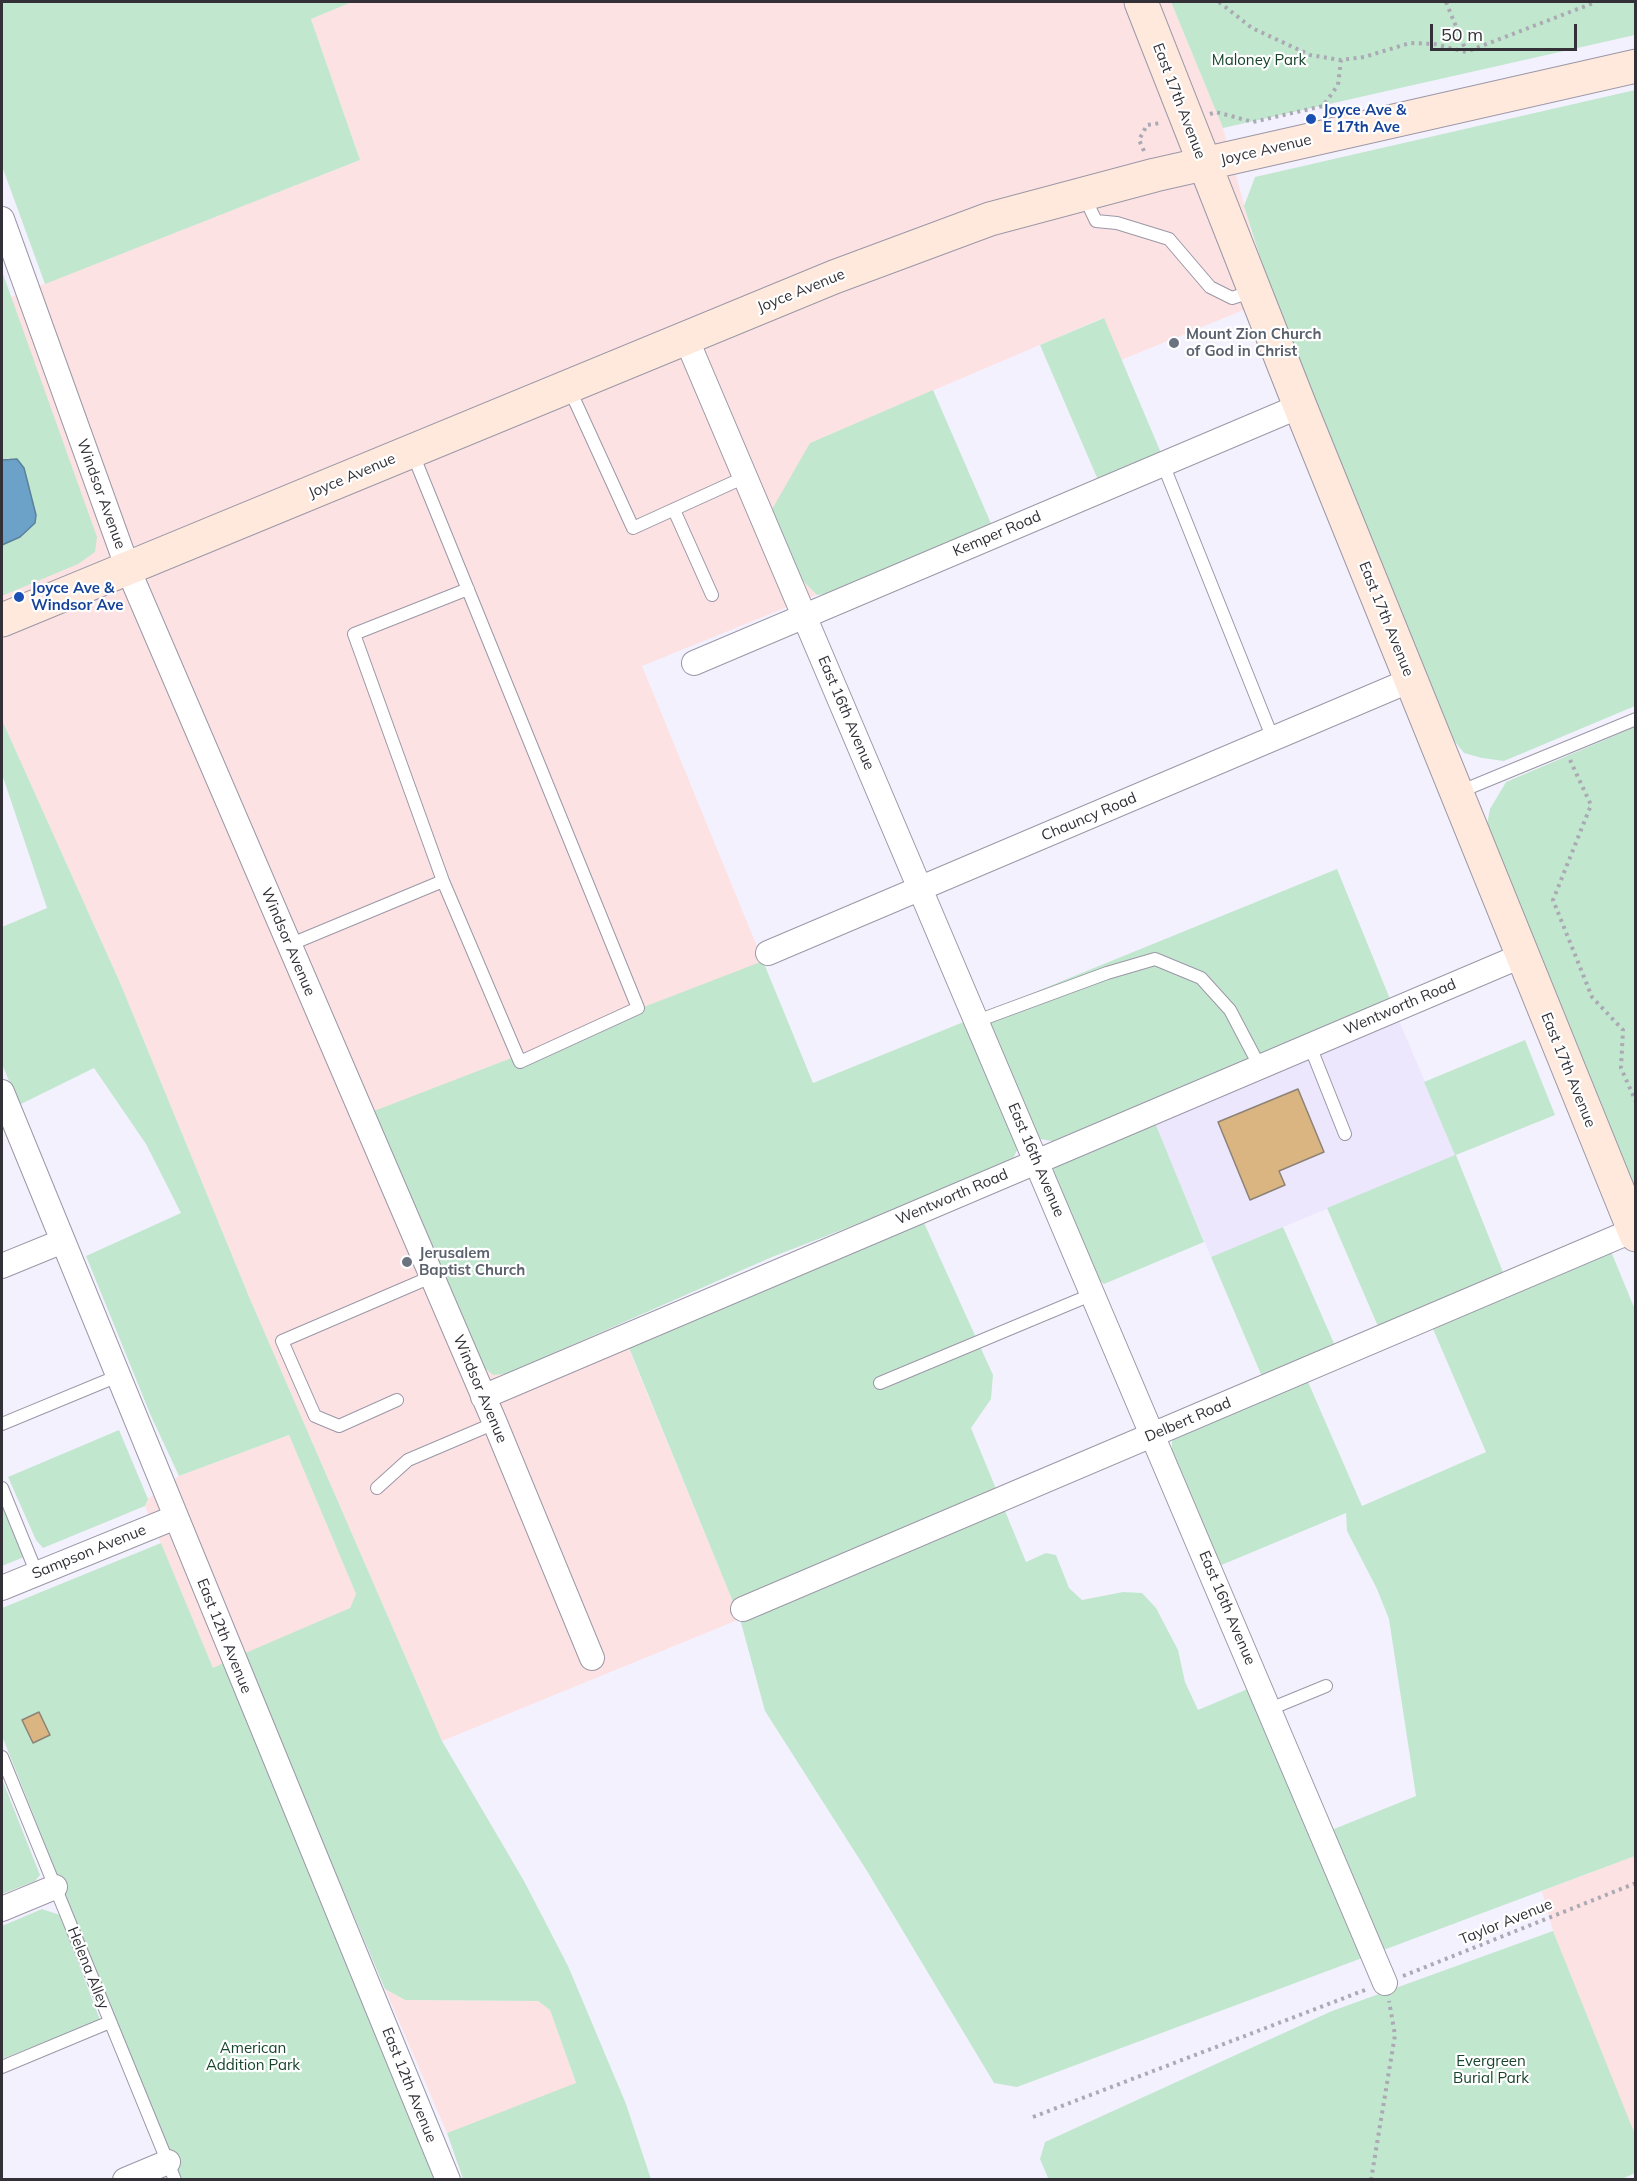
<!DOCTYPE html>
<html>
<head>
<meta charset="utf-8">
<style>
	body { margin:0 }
	#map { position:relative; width:1637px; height:2181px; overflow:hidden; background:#f4f1fe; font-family:Mulish,sans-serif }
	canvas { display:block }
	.frame { position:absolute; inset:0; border:3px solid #333137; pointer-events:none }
	.scale { position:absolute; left:1430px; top:24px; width:147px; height:27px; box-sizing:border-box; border:3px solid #333137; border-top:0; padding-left:8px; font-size:18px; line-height:21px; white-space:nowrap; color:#333137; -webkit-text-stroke:4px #fff; paint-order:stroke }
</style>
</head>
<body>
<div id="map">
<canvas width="1637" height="2181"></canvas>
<div class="frame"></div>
<div class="scale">50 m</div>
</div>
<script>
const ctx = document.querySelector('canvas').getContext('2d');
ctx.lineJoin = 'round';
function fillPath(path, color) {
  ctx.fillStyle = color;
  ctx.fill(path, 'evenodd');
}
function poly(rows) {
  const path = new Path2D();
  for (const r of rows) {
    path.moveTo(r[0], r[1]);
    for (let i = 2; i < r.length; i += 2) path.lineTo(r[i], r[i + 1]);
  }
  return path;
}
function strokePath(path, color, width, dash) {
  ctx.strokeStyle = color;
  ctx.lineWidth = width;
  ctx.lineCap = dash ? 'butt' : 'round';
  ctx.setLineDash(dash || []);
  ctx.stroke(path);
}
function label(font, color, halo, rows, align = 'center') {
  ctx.font = font + ' Mulish,sans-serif';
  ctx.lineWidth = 4.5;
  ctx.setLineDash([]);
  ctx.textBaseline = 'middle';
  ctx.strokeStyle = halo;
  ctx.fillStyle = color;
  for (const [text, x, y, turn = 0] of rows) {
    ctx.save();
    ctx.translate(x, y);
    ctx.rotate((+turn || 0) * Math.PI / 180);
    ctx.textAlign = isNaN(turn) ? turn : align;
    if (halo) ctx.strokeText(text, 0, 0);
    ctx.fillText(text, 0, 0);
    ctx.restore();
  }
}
fillPath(poly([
	[1392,1004,1456,1155,1211,1257,1147,1105]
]), '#ede7fe');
fillPath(poly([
	[352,2,1171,2,1223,128,1253,237,1273,298,1121,360,1103,318,810,443,798,576,817,595,642,666,763,961,478,1361,493,1375,506,1374,619,1325,740,1619,442,1741,250,1299,121,985,2,720,2,596,78,563,49,408,11,297,360,160,311,19],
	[289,1435,356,1594,350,1608,213,1668,145,1506,148,1499,179,1476],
	[1635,1856,1636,1856,1635,2137,1553,1931,1542,1891],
	[385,1989,405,2000,538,2001,550,2010,576,2084,447,2133]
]), '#fde2e3');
fillPath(poly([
	[2,2,352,2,311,19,360,160,45,284,2,166],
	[1171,2,1635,2,1635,35,1223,128],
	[1635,90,1635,706,1504,761,1482,758,1464,753,1448,733,1273,298,1244,206,1255,177],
	[2,271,97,537,95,552,78,564,2,596,2,545,20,537,35,523,9,458,2,460],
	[1104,318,1161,453,1098,480,1040,345],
	[933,390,993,528,851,590,817,595,798,576,771,511,810,443],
	[2,720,121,985,250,1299,442,1741,524,1881,568,1966,626,2104,651,2179,463,2179,447,2133,576,2083,550,2010,538,2001,405,2000,385,1989,284,1751,243,1654,350,1608,356,1594,289,1435,179,1476,151,1416,86,1256,181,1213,146,1144,94,1068,19,1105,2,1064,2,927,47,908,2,774],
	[1635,727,1635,1197,1486,829,1490,809,1506,782],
	[1337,869,1392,1004,1058,1142,1040,1139,1032,1132,981,1014],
	[763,961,813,1083,966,1021,1018,1148,1013,1159,914,1202,772,1257,506,1374,493,1375,478,1362,374,1111],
	[1525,1040,1555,1115,1456,1155,1505,1277,1380,1331,1327,1208,1455,1155,1424,1082],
	[1153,1118,1204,1242,1104,1284,1096,1278,1053,1179,1054,1164],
	[920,1214,993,1375,991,1399,971,1428,1026,1562,1046,1553,1056,1555,1069,1588,1082,1600,1123,1592,1142,1593,1156,1608,1178,1650,1185,1682,1198,1710,1250,1688,1329,1831,1416,1796,1389,1619,1377,1589,1347,1531,1346,1513,1219,1566,1172,1452,1172,1441,1181,1430,1305,1375,1362,1506,1486,1452,1430,1322,1610,1249,1636,1312,1635,1856,1017,2087,994,2083,867,1871,765,1711,740,1619,627,1343],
	[1283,1227,1336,1348,1263,1379,1211,1257],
	[119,1430,148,1499,145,1506,43,1548,36,1540,8,1477],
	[2,1495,24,1557,2,1566],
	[161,1543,213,1668,228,1661,439,2179,179,2179,2,1736,2,1608],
	[2,1779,40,1875,35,1881,2,1894],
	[42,1909,60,1915,100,2020,2,2059,2,1926],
	[1553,1931,1636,2137,1635,2173,1620,2180,1049,2180,1040,2159,1045,2142,1332,2011]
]), '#c2e7cf');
const water = poly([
	[17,459,24,468,36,515,35,523,20,537,2,545,2,460,17,459]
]);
fillPath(water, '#6ca2c8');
strokePath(water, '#5b809c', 1.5);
const building = poly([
	[1298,1089,1324,1152,1279,1171,1285,1185,1250,1200,1218,1122,1298,1089],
	[39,1712,50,1735,33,1743,22,1720,39,1712]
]);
fillPath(building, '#dab581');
strokePath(building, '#8c8276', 1.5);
const lane = poly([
	[1084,196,1096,221,1117,223,1169,239,1210,287,1232,298,1253,291],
	[569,388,633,528,745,477],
	[1163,464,1273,739],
	[674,510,712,595],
	[1459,792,1636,719],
	[443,881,354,634,468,589],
	[289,945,443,881,520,1062,638,1008,412,452],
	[977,1021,1107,973,1155,959,1201,978,1230,1010,1260,1067],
	[1310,1046,1345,1134],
	[880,1383,1093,1294],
	[397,1400,339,1426,315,1416,282,1341,431,1277],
	[2,1424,118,1376],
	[2,1488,37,1574],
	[377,1488,408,1460,495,1423],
	[1270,1709,1326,1686],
	[2,1757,175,2180],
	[2,2067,110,2022]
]);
const street = poly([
	[2,219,128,569,495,1423,592,1658],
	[686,338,1385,1983],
	[694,663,1300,406],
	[768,953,1411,680],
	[2,1092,448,2180],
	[2,1266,63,1241],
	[483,1397,1521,956],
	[2,1588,176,1517],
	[743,1609,1634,1230],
	[2,1909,55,1887],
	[125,2180,168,2162]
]);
const secondary = poly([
	[1141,2,1300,406,1636,1235],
	[2,620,834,277,990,219,1155,175,1636,66]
]);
strokePath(lane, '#9b97a7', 14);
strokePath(street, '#9b97a7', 26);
strokePath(secondary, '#9b97a7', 35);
strokePath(poly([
	[1219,2,1252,28,1310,55,1341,60,1364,57,1410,43,1434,44,1466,52,1596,2],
	[1446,2,1466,51],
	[1210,114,1216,112,1253,122,1323,106,1338,85,1341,60],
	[1144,151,1139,140,1147,125,1161,123],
	[105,605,116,609,124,607],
	[1570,760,1591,805,1553,900,1592,997,1623,1030,1621,1068,1636,1102],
	[1403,1976,1636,1883],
	[1033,2117,1365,1990],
	[1371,2180,1395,2035,1389,2001]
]), '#aba9b3', 4, [3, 4.5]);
strokePath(lane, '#fff', 12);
strokePath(street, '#fff', 24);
strokePath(secondary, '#fee9dc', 33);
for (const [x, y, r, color] of [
	[1311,119,6,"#1a4fb4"],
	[1174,343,6,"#6b7280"],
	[19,597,6,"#1a4fb4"],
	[407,1262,6,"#6b7280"]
]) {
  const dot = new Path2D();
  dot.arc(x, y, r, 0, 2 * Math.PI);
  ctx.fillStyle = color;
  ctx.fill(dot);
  strokePath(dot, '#fff', 2);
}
label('15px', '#16442b', '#fff', [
	["Maloney Park",1259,60],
	["American",253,2048],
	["Addition Park",253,2065],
	["Evergreen",1491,2061],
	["Burial Park",1491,2078]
]);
label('15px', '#333137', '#fff', [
	["East 17th Avenue",1179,101,69],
	["Joyce Avenue",1266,150,-13],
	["Joyce Avenue",801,291,-22],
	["Joyce Avenue",352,476,-23],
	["Windsor Avenue",101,494,70],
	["Kemper Road",997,534,-23],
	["East 17th Avenue",1386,619,68],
	["East 16th Avenue",846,713,67],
	["Chauncy Road",1089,817,-23],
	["Windsor Avenue",288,942,67],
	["Wentworth Road",1400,1007,-23],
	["East 17th Avenue",1568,1070,68],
	["East 16th Avenue",1036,1160,67],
	["Wentworth Road",952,1197,-23],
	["Windsor Avenue",480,1389,67],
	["Delbert Road",1188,1420,-23],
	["Sampson Avenue",89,1552,-22],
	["East 16th Avenue",1227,1608,67],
	["East 12th Avenue",224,1636,68],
	["Taylor Avenue",1506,1922,-22],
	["Helena Alley",88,1968,68],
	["East 12th Avenue",409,2085,68]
]);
label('bold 15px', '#164399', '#fff', [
	["Joyce Ave &",1323,110],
	["E 17th Ave",1323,127],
	["Joyce Ave &",31,588],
	["Windsor Ave",31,605]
], 'left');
label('bold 15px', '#5b616d', '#fff', [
	["Mount Zion Church",1186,334],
	["of God in Christ",1186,351],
	["Jerusalem",419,1253],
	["Baptist Church",419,1270]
], 'left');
</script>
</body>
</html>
